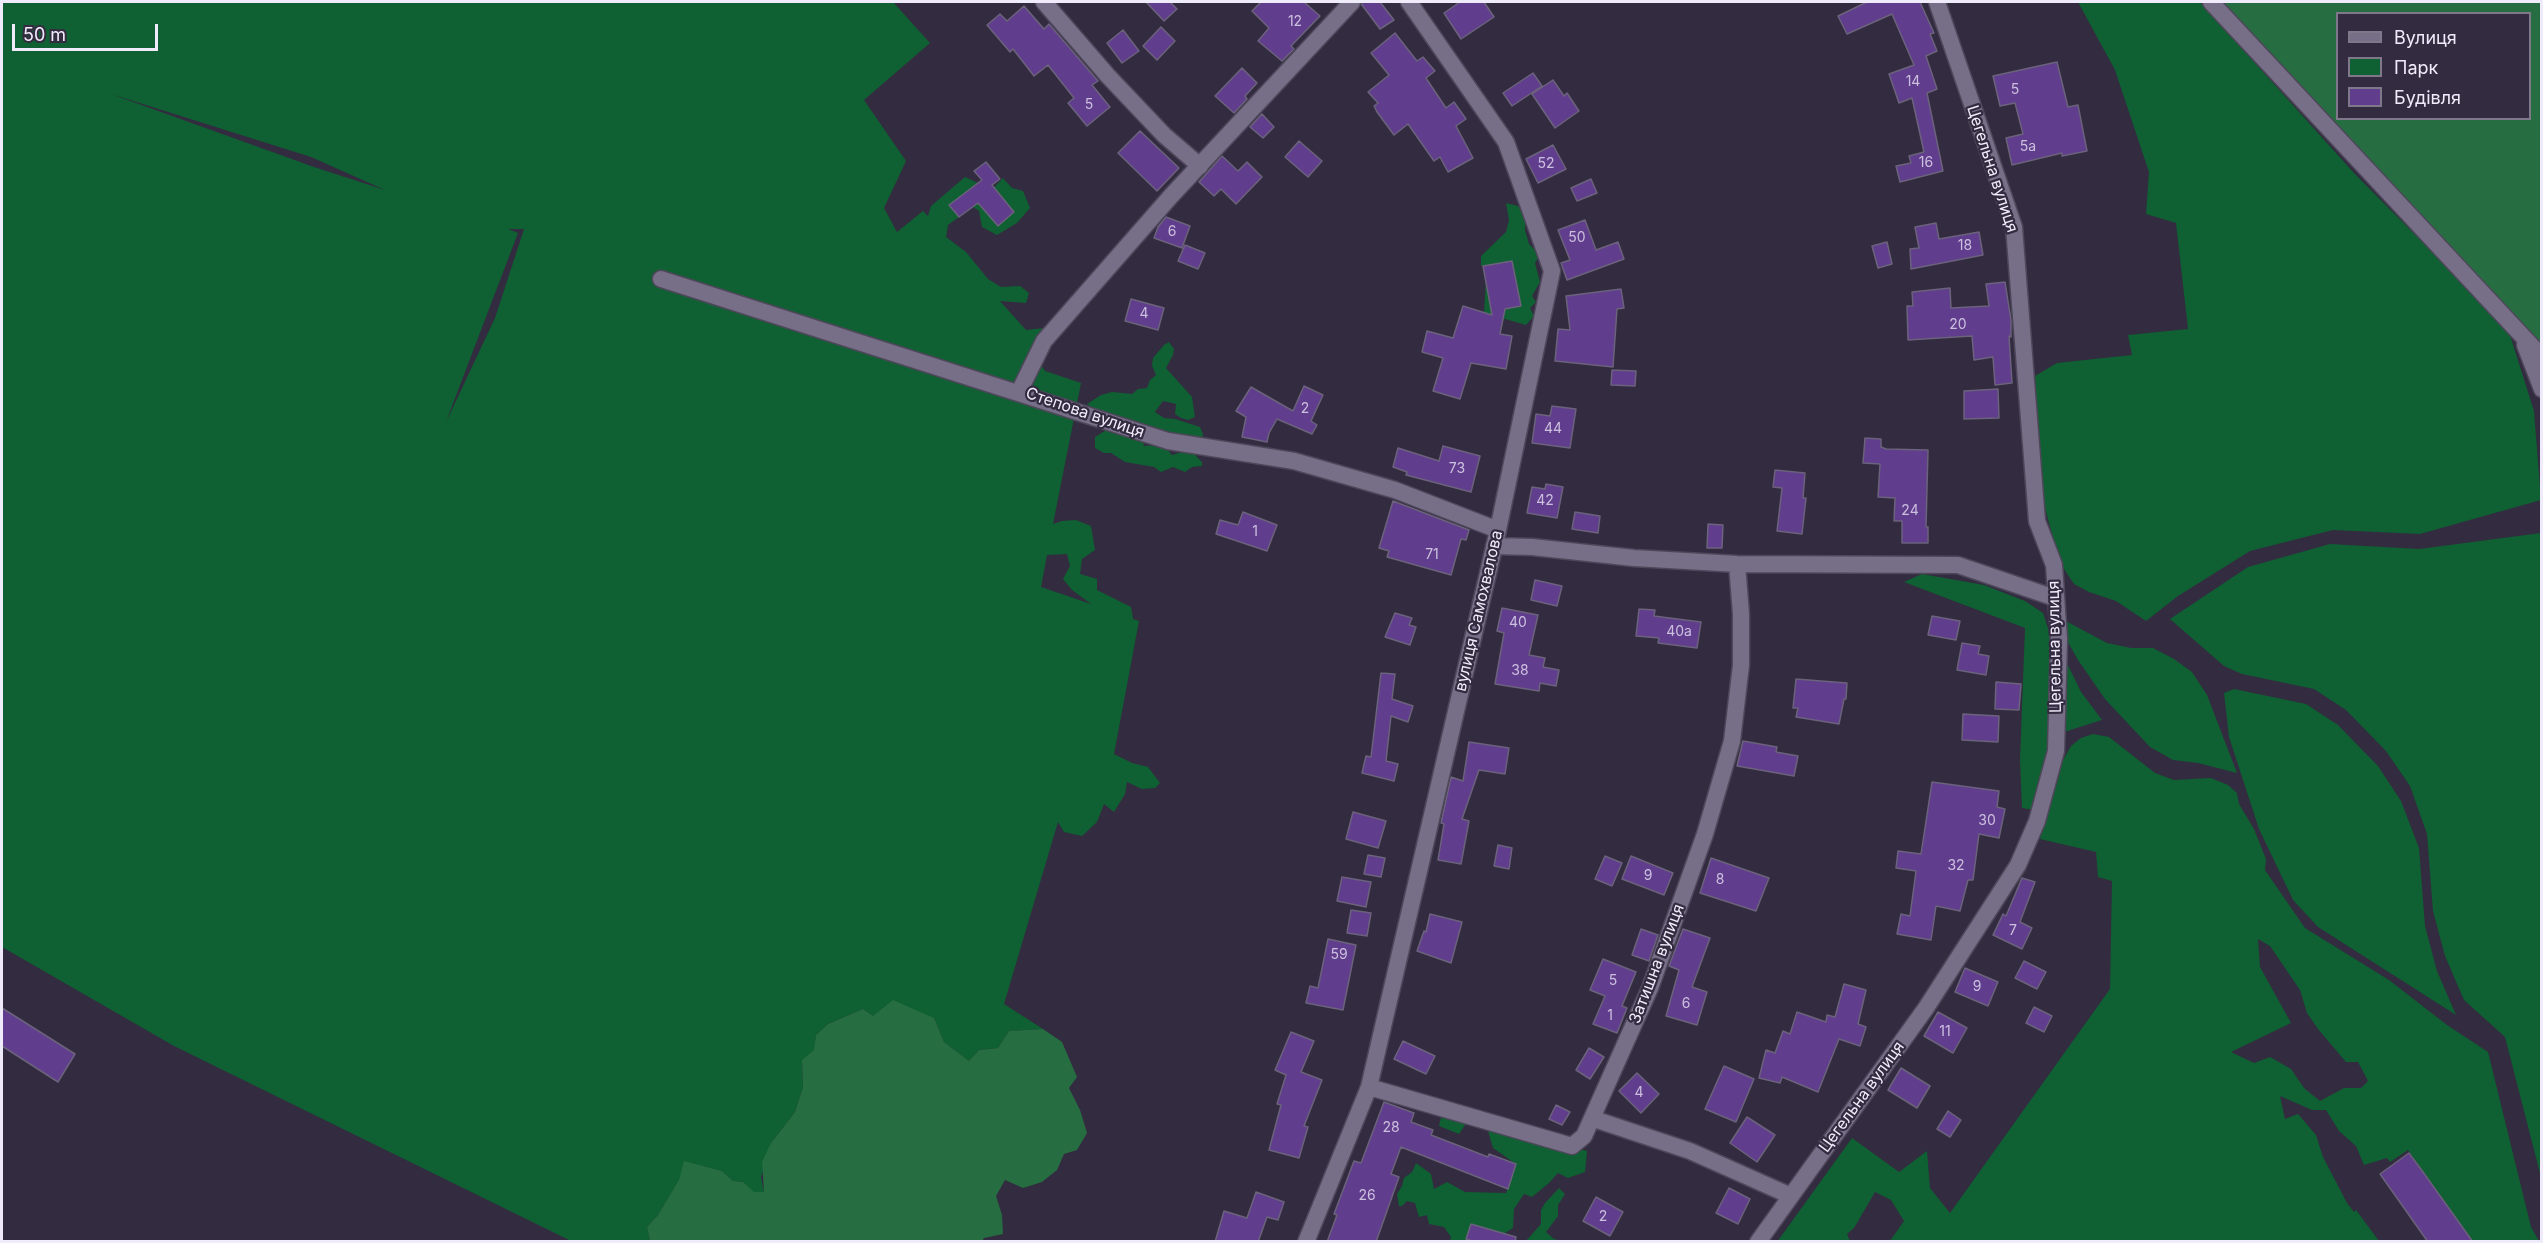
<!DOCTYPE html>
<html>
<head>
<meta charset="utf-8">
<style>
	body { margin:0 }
	#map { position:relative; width:2543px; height:1243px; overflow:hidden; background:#332b40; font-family:Inter,sans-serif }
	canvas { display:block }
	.frame { position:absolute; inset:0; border:3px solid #f0ebfa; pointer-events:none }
	.legend { position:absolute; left:2336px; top:12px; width:195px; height:108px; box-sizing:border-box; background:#332b40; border:2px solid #7f788a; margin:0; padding:8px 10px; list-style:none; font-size:18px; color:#f0ebfa }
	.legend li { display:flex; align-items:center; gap:12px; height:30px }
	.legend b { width:30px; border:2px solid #7f788a }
	.scale { position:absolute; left:12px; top:24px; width:146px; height:27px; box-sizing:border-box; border:3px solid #f0ebfa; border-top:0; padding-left:8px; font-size:18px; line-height:21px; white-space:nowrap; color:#f0ebfa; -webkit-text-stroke:4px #332b40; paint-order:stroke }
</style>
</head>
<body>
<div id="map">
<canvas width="2543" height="1243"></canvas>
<div class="frame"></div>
<ul class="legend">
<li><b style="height:8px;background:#776e87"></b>Вулиця</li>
<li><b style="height:16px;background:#0f6032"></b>Парк</li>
<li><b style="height:16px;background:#613e8d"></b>Будівля</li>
</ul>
<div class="scale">50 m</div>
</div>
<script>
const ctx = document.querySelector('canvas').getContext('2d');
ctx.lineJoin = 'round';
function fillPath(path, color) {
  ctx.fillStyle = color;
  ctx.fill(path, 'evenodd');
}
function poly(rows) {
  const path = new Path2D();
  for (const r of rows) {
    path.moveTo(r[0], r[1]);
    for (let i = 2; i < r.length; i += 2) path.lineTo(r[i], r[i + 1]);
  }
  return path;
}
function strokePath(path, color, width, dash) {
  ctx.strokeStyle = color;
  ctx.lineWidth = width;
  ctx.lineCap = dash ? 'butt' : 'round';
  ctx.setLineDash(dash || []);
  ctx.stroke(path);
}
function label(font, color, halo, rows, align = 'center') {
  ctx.font = font + ' Inter,sans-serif';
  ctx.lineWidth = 4.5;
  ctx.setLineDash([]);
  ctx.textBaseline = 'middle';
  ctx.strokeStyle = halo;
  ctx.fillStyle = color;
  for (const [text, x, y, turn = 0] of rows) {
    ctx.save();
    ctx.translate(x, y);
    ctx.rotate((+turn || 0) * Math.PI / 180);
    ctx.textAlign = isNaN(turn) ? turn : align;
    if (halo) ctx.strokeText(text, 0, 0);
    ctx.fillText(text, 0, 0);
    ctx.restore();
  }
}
fillPath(poly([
	[2,2,893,2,930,43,864,100,906,161,884,208,897,232,923,211,928,216,931,206,965,177,978,183,987,195,1003,178,1012,188,1023,191,1030,208,1017,223,997,235,982,227,979,211,973,207,948,225,946,237,966,252,988,279,1001,287,1020,286,1029,293,1026,303,1000,301,1026,330,1044,328,1031,348,1045,371,1081,383,1053,524,1062,521,1076,520,1091,526,1095,550,1082,559,1080,574,1097,579,1097,590,1131,607,1133,619,1139,621,1114,754,1132,763,1148,767,1160,783,1155,788,1142,789,1127,782,1125,794,1114,812,1104,804,1097,822,1082,836,1064,832,1058,822,1004,1004,1043,1029,1009,1031,998,1048,979,1050,969,1061,944,1042,934,1018,873,1016,863,1009,828,1024,816,1035,815,1050,802,1060,803,1087,795,1112,771,1143,761,1177,764,1192,754,1193,743,1182,733,1181,722,1171,690,1163,658,1215,647,1227,650,1241,571,1241,174,1046,2,947],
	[111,94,311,157,385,190,314,167],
	[508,229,524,229,495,318,446,422,518,233],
	[1067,554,1070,566,1063,579,1072,590,1091,604,1041,587,1047,555],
	[2078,2,2200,2,2354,173,2472,292,2510,335,2534,411,2541,500,2420,534,2333,530,2250,551,2178,596,2146,621,2116,601,2089,592,2074,584,2060,563,2045,508,2040,475,2035,376,2057,363,2132,355,2128,335,2188,329,2176,223,2146,214,2149,172,2115,70],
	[1506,203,1518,206,1525,219,1525,230,1529,244,1540,255,1535,263,1540,282,1532,296,1536,302,1530,308,1534,316,1526,325,1484,313,1486,279,1485,266,1481,266,1481,256,1506,232,1509,220],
	[1169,342,1174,349,1173,355,1166,368,1192,397,1195,417,1188,420,1181,418,1175,414,1176,404,1163,401,1155,412,1164,418,1175,419,1200,427,1203,434,1202,444,1172,437,1165,430,1132,437,1143,442,1144,446,1157,445,1167,449,1172,455,1185,451,1192,452,1202,462,1202,466,1192,467,1185,472,1173,467,1161,472,1154,467,1125,462,1111,453,1104,453,1095,448,1095,437,1108,429,1100,415,1087,404,1101,395,1112,392,1132,394,1138,389,1147,388,1150,380,1156,375,1152,366,1153,358,1164,345],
	[2541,533,2542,534,2541,1177,2505,1037,2464,1000,2445,956,2433,911,2427,834,2410,786,2386,751,2346,710,2314,689,2242,674,2224,666,2170,619,2248,567,2330,544,2419,549],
	[1922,574,1984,585,2025,601,2043,613,2049,631,2051,652,2052,754,2034,810,2022,808,2020,760,2025,628,1904,582],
	[2062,619,2107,643,2131,648,2153,648,2174,659,2192,672,2207,695,2237,773,2198,763,2173,760,2150,747,2105,699,2078,660,2065,637],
	[2063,655,2081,692,2102,720,2064,732],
	[2234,689,2306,704,2338,725,2378,766,2401,801,2419,848,2425,926,2437,971,2456,1015,2318,927,2293,900,2259,829,2229,737,2224,693],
	[2093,734,2109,737,2155,773,2174,780,2211,778,2228,785,2237,793,2239,804,2254,829,2266,859,2265,870,2305,928,2389,980,2447,1025,2488,1052,2531,1227,2539,1241,2473,1241,2408,1150,2390,1162,2387,1158,2364,1165,2356,1146,2339,1131,2326,1110,2312,1110,2280,1096,2285,1119,2298,1114,2316,1135,2323,1157,2347,1203,2354,1212,2356,1210,2379,1241,1890,1241,1904,1221,1891,1200,1875,1192,1854,1228,1847,1234,1850,1241,1777,1242,1852,1138,1899,1172,1927,1151,1930,1188,1950,1213,2110,989,2112,881,2098,877,2096,852,2040,839,2044,814,2058,769,2071,746,2081,738],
	[2258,939,2270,946,2300,990,2307,1013,2318,1029,2346,1062,2358,1062,2368,1081,2361,1088,2344,1088,2320,1101,2304,1088,2291,1069,2270,1057,2254,1063,2231,1052,2291,1023,2260,967],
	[1443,1109,1587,1151,1585,1172,1568,1178,1558,1173,1549,1183,1532,1197,1524,1194,1514,1209,1513,1228,1492,1241,1450,1241,1451,1237,1444,1227,1429,1224,1427,1215,1419,1217,1415,1203,1407,1201,1402,1206,1399,1206,1397,1194,1402,1186,1404,1178,1412,1172,1416,1163,1431,1174,1434,1189,1447,1182,1465,1192,1506,1193,1516,1164,1493,1148,1486,1124,1469,1119,1459,1134,1439,1126],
	[1559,1188,1565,1194,1558,1205,1558,1216,1546,1232,1554,1239,1562,1241,1526,1241,1541,1224,1541,1210,1545,1203]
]), '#0f6032');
fillPath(poly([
	[2220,2,2541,2,2541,344,2375,167],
	[2338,14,2530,14,2530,118,2338,118],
	[893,1000,934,1018,944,1042,969,1061,979,1050,998,1048,1009,1031,1043,1029,1062,1042,1077,1077,1069,1088,1080,1110,1087,1133,1077,1150,1064,1154,1057,1170,1042,1182,1023,1188,1005,1180,996,1196,1002,1215,1003,1234,984,1238,982,1242,650,1241,647,1227,658,1215,679,1180,684,1161,722,1171,733,1181,743,1182,754,1192,764,1192,762,1162,771,1143,795,1112,803,1087,802,1060,814,1050,816,1035,828,1024,863,1009,873,1016]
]), '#266e41');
const building = poly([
	[1146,2,1170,2,1177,9,1164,21,1146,2],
	[1261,2,1304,2,1320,16,1291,46,1294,49,1282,61,1258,41,1269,28,1252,11,1261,2],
	[1362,2,1380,2,1394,20,1380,29,1362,5,1362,2],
	[1460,2,1484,2,1494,17,1461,39,1444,13,1460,2],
	[1867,2,1920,2,1934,33,1930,34,1937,51,1926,56,1937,89,1927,93,1943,171,1900,182,1896,166,1911,163,1909,156,1924,152,1912,98,1899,103,1889,74,1914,65,1892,14,1847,34,1838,16,1867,2],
	[1024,6,1044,29,1049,24,1098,81,1092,85,1110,107,1087,126,1068,103,1074,98,1048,65,1034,76,1013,49,1010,52,987,25,1000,14,1007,21,1024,6],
	[1161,27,1175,41,1157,60,1143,46,1161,27],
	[1123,30,1139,51,1122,63,1107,43,1123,30],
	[1395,33,1417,61,1423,57,1435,71,1426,78,1446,108,1454,102,1466,119,1456,126,1473,158,1448,172,1440,157,1434,161,1408,124,1394,135,1377,112,1374,106,1378,103,1368,92,1389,75,1371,53,1395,33],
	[2057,62,2068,107,2078,105,2087,151,2062,156,2062,153,2012,165,2006,138,2023,134,2015,103,2000,106,1993,76,2057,62],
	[1242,68,1257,83,1245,96,1247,99,1234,113,1215,96,1242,68],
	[1533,73,1542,86,1512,106,1503,93,1533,73],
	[1553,80,1564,96,1567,93,1579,111,1555,128,1532,94,1553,80],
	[1262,114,1274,127,1263,138,1250,127,1262,114],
	[1140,131,1179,168,1157,191,1118,153,1140,131],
	[1299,141,1322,161,1308,177,1285,157,1299,141],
	[1553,145,1566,169,1538,183,1526,159,1553,145],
	[1222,156,1238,171,1247,162,1262,177,1236,204,1221,189,1214,196,1199,182,1222,156],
	[986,162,1000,179,992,185,1014,212,998,226,978,203,959,217,949,205,982,180,974,171,986,162],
	[1591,179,1597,193,1577,201,1571,188,1591,179],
	[1166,217,1190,226,1182,248,1154,238,1158,227,1166,217],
	[1585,220,1596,250,1618,242,1624,259,1567,280,1561,263,1570,260,1558,230,1585,220],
	[1936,223,1939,239,1979,232,1983,255,1911,269,1910,249,1919,248,1915,227,1936,223],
	[1887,242,1892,264,1878,268,1872,246,1887,242],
	[1185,245,1205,253,1198,269,1178,261,1185,245],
	[1512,261,1521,306,1505,309,1500,334,1512,336,1506,369,1471,363,1460,399,1433,391,1443,358,1422,352,1427,331,1453,338,1463,306,1492,315,1483,266,1512,261],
	[2005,282,2011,320,2011,337,2009,336,2012,383,1995,385,1993,357,1974,360,1972,336,1908,340,1907,306,1913,306,1912,292,1950,288,1951,308,1989,306,1986,284,2005,282],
	[1621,289,1624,308,1617,309,1613,367,1555,361,1558,329,1570,330,1566,296,1621,289],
	[1131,299,1164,308,1158,330,1125,321,1131,299],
	[1612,370,1636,371,1635,386,1611,385,1612,370],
	[1304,386,1323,395,1311,421,1317,425,1312,434,1277,419,1269,433,1267,442,1242,437,1246,417,1236,411,1251,387,1293,411,1304,386],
	[1998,389,1999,418,1964,419,1964,391,1998,389],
	[1552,406,1576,409,1570,448,1532,443,1536,414,1550,416,1552,406],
	[1865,438,1881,439,1881,447,1886,449,1928,450,1926,527,1928,527,1928,543,1902,543,1902,521,1894,521,1895,498,1878,497,1880,464,1863,463,1865,438],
	[1443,446,1480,456,1471,492,1406,475,1407,472,1393,467,1398,448,1439,461,1443,446],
	[1775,470,1805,473,1803,498,1806,498,1802,534,1777,531,1782,488,1773,487,1775,470],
	[1546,484,1563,487,1557,518,1527,513,1532,487,1545,489,1546,484],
	[1393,501,1469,530,1466,540,1461,539,1451,575,1387,557,1389,551,1379,548,1393,501],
	[1243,512,1277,525,1267,551,1216,534,1220,520,1238,525,1243,512],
	[1575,512,1600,516,1598,533,1572,529,1575,512],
	[1708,524,1723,525,1722,548,1707,548,1708,524],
	[1535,580,1562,586,1557,606,1531,600,1535,580],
	[1502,608,1538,615,1529,655,1545,658,1543,667,1559,670,1556,686,1540,683,1539,691,1495,684,1504,633,1497,631,1502,608],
	[1639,609,1655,610,1654,616,1701,622,1697,648,1658,643,1659,638,1636,636,1639,609],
	[1395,613,1412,618,1409,625,1416,627,1410,645,1385,637,1395,613],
	[1932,616,1960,621,1956,640,1928,635,1932,616],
	[1962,643,1980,646,1978,654,1989,656,1986,675,1957,670,1962,643],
	[1381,673,1395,674,1392,699,1413,706,1408,722,1391,716,1386,761,1398,764,1394,781,1362,773,1366,756,1371,757,1381,673],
	[1796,679,1847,683,1846,699,1844,699,1839,724,1796,717,1798,708,1793,708,1796,679],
	[1996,682,2021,684,2019,710,1995,709,1996,682],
	[1963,714,1999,716,1998,742,1962,740,1963,714],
	[1743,741,1777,747,1776,752,1798,756,1794,776,1737,766,1743,741],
	[1469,742,1509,748,1505,774,1479,770,1462,819,1469,821,1461,864,1438,860,1444,824,1441,823,1451,777,1463,781,1469,742],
	[1932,782,1999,791,1997,807,2005,809,1999,838,1979,834,1973,880,1968,880,1960,911,1936,906,1931,940,1897,934,1901,914,1910,916,1916,871,1896,868,1898,851,1921,854,1932,782],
	[1353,812,1386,821,1378,848,1346,839,1353,812],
	[1498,845,1512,848,1509,869,1494,866,1498,845],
	[1368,855,1385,858,1381,877,1364,874,1368,855],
	[1605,856,1622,863,1612,886,1595,879,1605,856],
	[1631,856,1673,873,1664,895,1622,879,1631,856],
	[1711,858,1769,878,1756,911,1700,893,1711,858],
	[1342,877,1371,882,1366,907,1337,901,1342,877],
	[2022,878,2035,882,2020,922,2032,928,2022,949,1993,935,2003,914,2006,916,2022,878],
	[1351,910,1371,913,1367,936,1347,933,1351,910],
	[1430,914,1462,922,1451,963,1417,951,1424,931,1426,932,1430,914],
	[1641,929,1658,935,1649,961,1632,955,1641,929],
	[1683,929,1710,938,1692,987,1707,992,1697,1025,1666,1016,1679,970,1669,966,1683,929],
	[1328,939,1356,945,1343,1010,1306,1003,1310,986,1318,988,1328,939],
	[1603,959,1636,972,1622,1006,1627,1008,1617,1033,1593,1024,1605,996,1590,990,1603,959],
	[2024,961,2046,972,2037,989,2015,978,2024,961],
	[1965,968,1998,982,1988,1006,1955,992,1965,968],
	[1844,984,1866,990,1858,1024,1866,1027,1860,1046,1839,1039,1818,1092,1782,1077,1780,1083,1759,1078,1766,1050,1775,1053,1783,1031,1790,1034,1797,1012,1826,1022,1827,1015,1835,1017,1844,984],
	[2034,1007,2052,1016,2044,1032,2026,1023,2034,1007],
	[2,1008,75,1054,58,1082,2,1046,2,1008],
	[1938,1012,1967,1028,1953,1053,1924,1036,1938,1012],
	[1291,1032,1314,1041,1301,1072,1322,1080,1304,1126,1308,1127,1299,1158,1269,1150,1281,1105,1277,1104,1286,1075,1275,1070,1291,1032],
	[1403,1041,1435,1056,1426,1074,1394,1059,1403,1041],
	[1589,1048,1604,1057,1590,1079,1576,1070,1589,1048],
	[1724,1066,1754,1079,1736,1122,1705,1109,1724,1066],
	[1901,1068,1930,1086,1917,1108,1888,1090,1901,1068],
	[1637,1073,1659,1094,1641,1113,1619,1091,1637,1073],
	[1384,1102,1414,1113,1411,1122,1433,1130,1431,1135,1488,1157,1489,1154,1516,1164,1508,1189,1401,1147,1391,1174,1399,1177,1376,1242,1327,1242,1337,1215,1334,1214,1354,1161,1361,1163,1384,1102],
	[1556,1105,1570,1112,1562,1125,1549,1119,1556,1105],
	[1948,1111,1961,1120,1950,1137,1937,1129,1948,1111],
	[1747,1117,1775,1135,1757,1162,1730,1143,1747,1117],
	[2409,1153,2423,1172,2473,1242,2428,1242,2380,1174,2409,1153],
	[1729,1188,1750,1199,1738,1224,1716,1213,1729,1188],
	[1256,1192,1284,1202,1278,1220,1267,1217,1258,1242,1215,1242,1224,1211,1247,1218,1256,1192],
	[1596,1197,1623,1212,1610,1236,1583,1221,1596,1197],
	[1471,1224,1516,1237,1515,1242,1475,1242,1466,1239,1471,1224]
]);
fillPath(building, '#613e8d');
strokePath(building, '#6b627b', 1.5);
const minor = poly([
	[1044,2,1108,76,1164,135,1200,166],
	[2211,2,2542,357],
	[661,279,1168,441,1294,461,1395,490,1498,530],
	[2525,345,2542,389],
	[1019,392,1044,341,1171,196,1352,2],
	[1494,546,1532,547,1634,558,1737,564,1958,565,2055,598],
	[1369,1087,1572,1146,1584,1136,1650,988,1705,834,1732,741,1741,665,1741,614,1737,564],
	[1594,1119,1690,1151,1791,1196],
	[1306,1242,1369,1087,1498,530,1552,271,1506,142,1409,2],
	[1758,1242,1926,1008,2018,865,2037,821,2056,751,2059,639,2054,565,2037,521,2014,227,1937,2]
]);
strokePath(minor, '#4e475a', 19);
strokePath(minor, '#776e87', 16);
label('14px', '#ccc0df', null, [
	["12",1295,22],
	["14",1913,82],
	["5",2015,90],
	["5",1089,105],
	["5а",2028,147],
	["16",1926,163],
	["52",1546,164],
	["6",1172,232],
	["50",1577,238],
	["18",1965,246],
	["4",1144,314],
	["20",1958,325],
	["2",1305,409],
	["44",1553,429],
	["73",1457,469],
	["42",1545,501],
	["24",1910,511],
	["1",1255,532],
	["71",1432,555],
	["40",1518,623],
	["40а",1679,632],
	["38",1520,671],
	["30",1987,821],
	["32",1956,866],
	["9",1648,876],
	["8",1720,880],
	["7",2013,931],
	["59",1339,955],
	["5",1613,981],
	["9",1977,987],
	["6",1686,1004],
	["1",1610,1016],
	["11",1945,1032],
	["4",1639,1093],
	["28",1391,1128],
	["26",1367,1196],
	["2",1603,1217]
]);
label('16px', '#f0ebfa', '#332b40', [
	["Цегельна вулиця",1992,169,72],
	["Степова вулиця",1085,413,19],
	["вулиця Самохвалова",1479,611,-77],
	["Цегельна вулиця",2055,647,-91],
	["Затишна вулиця",1657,964,-69],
	["Цегельна вулиця",1862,1097,-54]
]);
</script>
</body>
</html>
